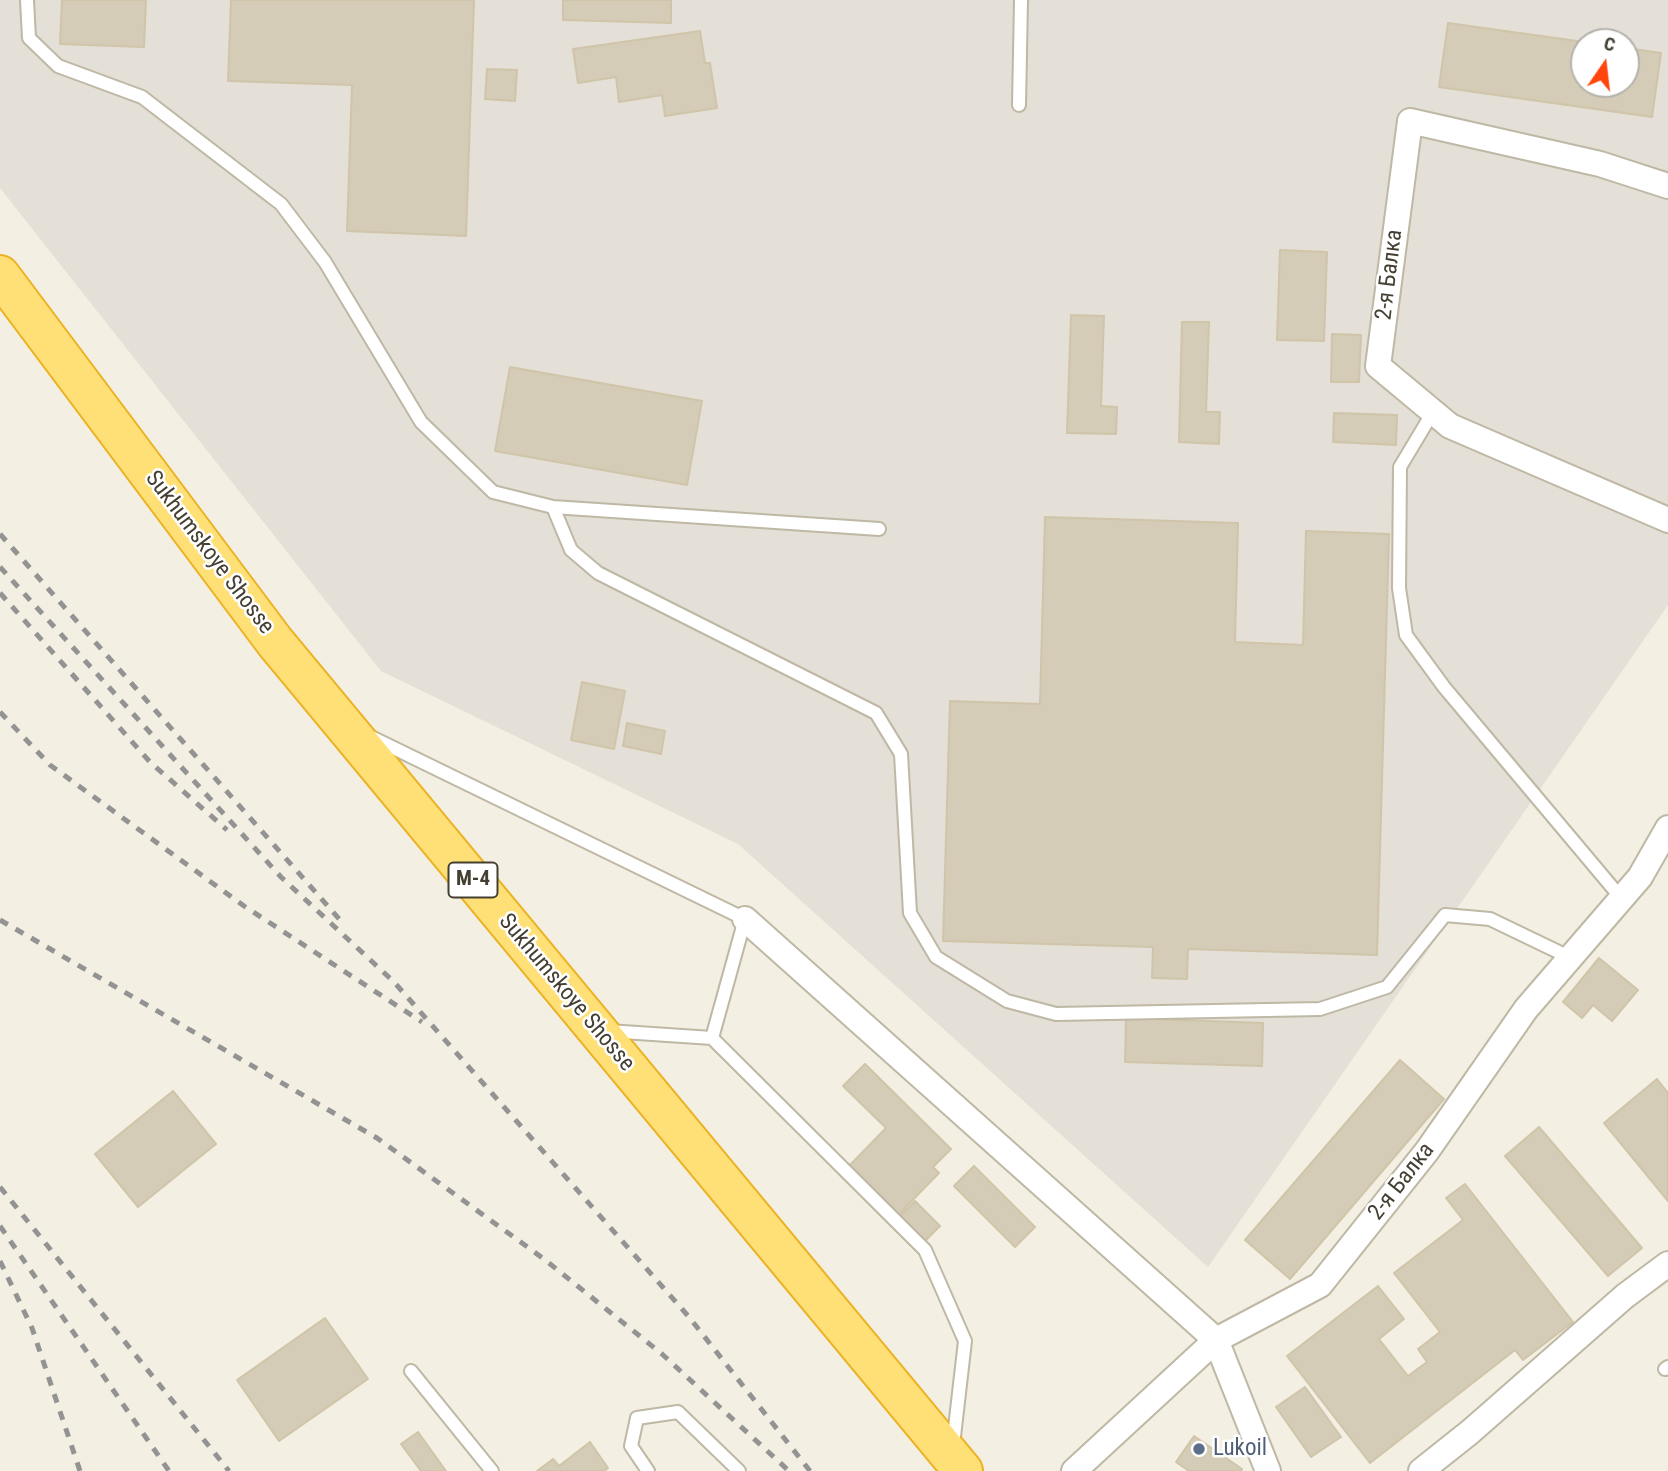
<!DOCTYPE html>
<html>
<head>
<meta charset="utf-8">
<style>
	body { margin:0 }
	#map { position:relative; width:1668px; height:1471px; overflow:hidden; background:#f3efe2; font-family:"Roboto Condensed",sans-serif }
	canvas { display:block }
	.north { position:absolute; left:1570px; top:28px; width:70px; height:70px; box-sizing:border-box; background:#fff; border:2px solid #b4b2ad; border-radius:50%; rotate:14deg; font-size:19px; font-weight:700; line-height:28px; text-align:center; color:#443f32 }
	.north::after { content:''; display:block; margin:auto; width:24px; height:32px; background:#ff460c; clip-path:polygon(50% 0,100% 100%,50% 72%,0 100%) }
</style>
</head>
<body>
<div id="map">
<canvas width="1668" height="1471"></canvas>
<div class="north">С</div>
</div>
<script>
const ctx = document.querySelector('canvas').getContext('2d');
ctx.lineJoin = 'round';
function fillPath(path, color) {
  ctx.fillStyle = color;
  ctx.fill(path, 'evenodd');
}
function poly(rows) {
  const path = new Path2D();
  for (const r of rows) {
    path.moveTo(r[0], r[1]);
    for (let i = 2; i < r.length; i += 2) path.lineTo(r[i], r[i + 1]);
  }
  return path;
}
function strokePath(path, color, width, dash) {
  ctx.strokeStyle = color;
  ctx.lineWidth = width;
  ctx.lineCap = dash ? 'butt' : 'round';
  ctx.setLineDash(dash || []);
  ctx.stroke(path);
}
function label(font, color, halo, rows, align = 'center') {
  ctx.font = font + ' "Roboto Condensed",sans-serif';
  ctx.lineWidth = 5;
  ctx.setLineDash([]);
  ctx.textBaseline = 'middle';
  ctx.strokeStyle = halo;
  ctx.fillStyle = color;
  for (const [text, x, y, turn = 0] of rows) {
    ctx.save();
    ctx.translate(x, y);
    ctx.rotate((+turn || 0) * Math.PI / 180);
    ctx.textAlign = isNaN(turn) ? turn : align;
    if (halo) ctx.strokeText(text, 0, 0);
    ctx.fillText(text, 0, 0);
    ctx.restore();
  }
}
fillPath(poly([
	[0,0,1668,0,1668,605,1208,1267,738,844,381,671,0,188],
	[1584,42,1626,42,1626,84,1584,84]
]), '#e4dfd7');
const building = poly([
	[62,0,146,0,144,47,60,44,62,0],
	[231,0,474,0,466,236,347,231,352,85,228,81,231,0],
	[563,0,671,0,671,23,563,20,563,0],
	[1448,23,1584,42,1584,84,1626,84,1626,48,1661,53,1652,117,1439,87,1448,23],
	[700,31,705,63,710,63,717,108,665,116,662,95,619,102,616,77,578,83,573,49,700,31],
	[487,69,517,70,515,101,485,99,487,69],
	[1280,250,1327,252,1324,341,1277,340,1280,250],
	[1071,315,1104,316,1101,406,1117,407,1116,434,1067,433,1071,315],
	[1182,322,1209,322,1206,412,1220,412,1219,444,1179,442,1182,322],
	[1332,334,1361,335,1359,382,1331,382,1332,334],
	[510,367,702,401,687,485,495,451,510,367],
	[1334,413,1397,415,1396,445,1333,442,1334,413],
	[1045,517,1238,523,1235,642,1303,645,1306,531,1389,534,1377,955,1188,949,1187,979,1152,978,1153,947,943,941,950,701,1040,704,1045,517],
	[582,682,625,691,614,749,571,740,582,682],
	[627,723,665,731,661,754,623,746,627,723],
	[1599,958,1638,990,1612,1021,1593,1005,1582,1018,1563,1002,1599,958],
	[1126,1018,1263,1023,1262,1066,1125,1062,1126,1018],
	[1400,1060,1444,1099,1290,1279,1245,1240,1400,1060],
	[865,1064,951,1149,933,1167,939,1173,899,1214,849,1166,886,1128,843,1086,865,1064],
	[1657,1079,1668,1093,1668,1201,1604,1123,1657,1079],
	[173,1091,216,1144,138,1207,95,1154,173,1091],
	[1539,1127,1642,1248,1608,1276,1505,1156,1539,1127],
	[974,1166,1035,1227,1015,1247,954,1186,974,1166],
	[1465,1184,1573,1322,1523,1360,1515,1350,1370,1463,1287,1356,1378,1286,1404,1319,1379,1339,1408,1376,1427,1362,1418,1349,1440,1332,1394,1273,1463,1220,1446,1198,1465,1184],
	[915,1201,940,1226,925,1241,899,1217,915,1201],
	[325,1318,368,1379,279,1441,237,1380,325,1318],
	[1305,1387,1341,1437,1311,1457,1276,1407,1305,1387],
	[418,1432,446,1471,421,1471,401,1444,418,1432],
	[1194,1436,1242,1469,1241,1471,1189,1471,1176,1462,1194,1436],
	[590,1442,608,1468,604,1471,537,1471,553,1459,559,1466,590,1442]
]);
fillPath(building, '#d4ccb6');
strokePath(building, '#d0c4a9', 2);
const service = poly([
	[27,0,29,38,58,66,142,97,281,204,325,262,421,422,493,492,553,507,879,529],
	[1019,105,1021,0],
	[1433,412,1400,467,1399,588,1406,635,1444,687,1622,899],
	[553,507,571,550,598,573,876,713,901,754,910,913,936,957,1007,1001,1056,1014,1320,1009,1387,987,1445,915,1490,919,1571,958],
	[371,737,745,919,712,1038],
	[608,1031,712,1038,925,1250,965,1341,953,1445],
	[1665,1369,1668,1367],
	[411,1371,492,1471],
	[648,1471,631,1446,637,1418,678,1412,739,1471]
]);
const minor = poly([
	[1668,186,1600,164,1410,121,1378,366,1450,426,1668,520],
	[745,919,1216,1340,1268,1471],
	[1074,1471,1216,1340,1320,1285,1427,1151,1526,1009,1640,877,1668,828],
	[1421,1471,1470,1432,1625,1296,1668,1264]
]);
const trunk = poly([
	[0,275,275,642,963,1471]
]);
strokePath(service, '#beb8a4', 16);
strokePath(minor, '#beb8a4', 28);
strokePath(trunk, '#eab224', 42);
strokePath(service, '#fff', 12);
strokePath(minor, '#fff', 24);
strokePath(trunk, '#ffe077', 38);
strokePath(poly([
	[0,534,340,920],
	[0,567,281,877,394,982,689,1317,810,1471],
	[0,593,150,762,227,830],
	[0,712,50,765,244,906,422,1022],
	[0,920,377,1138,544,1259,662,1354,789,1471],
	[0,1187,229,1471],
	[0,1226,169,1471],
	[0,1261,32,1328,80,1471]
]), '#939393', 5, [9, 9]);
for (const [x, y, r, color] of [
	[1199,1449,7,"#5c6f8a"]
]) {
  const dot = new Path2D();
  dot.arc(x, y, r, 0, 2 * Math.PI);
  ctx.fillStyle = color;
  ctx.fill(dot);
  strokePath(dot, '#fff', 2.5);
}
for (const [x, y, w] of [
	[473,880,49]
]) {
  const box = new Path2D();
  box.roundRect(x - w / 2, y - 17.5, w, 35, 5);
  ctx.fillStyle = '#fff';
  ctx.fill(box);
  strokePath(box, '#443f32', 2);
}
label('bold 21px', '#443f32', null, [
	["М-4",473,880]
]);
label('23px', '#443f32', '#fff', [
	["2-я Балка",1390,275,-83],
	["Sukhumskoye Shosse",209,553,53],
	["Sukhumskoye Shosse",566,993,50],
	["2-я Балка",1402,1182,-52]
]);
label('23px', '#4e5e75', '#fff', [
	["Lukoil",1213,1449]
], 'left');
</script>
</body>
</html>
